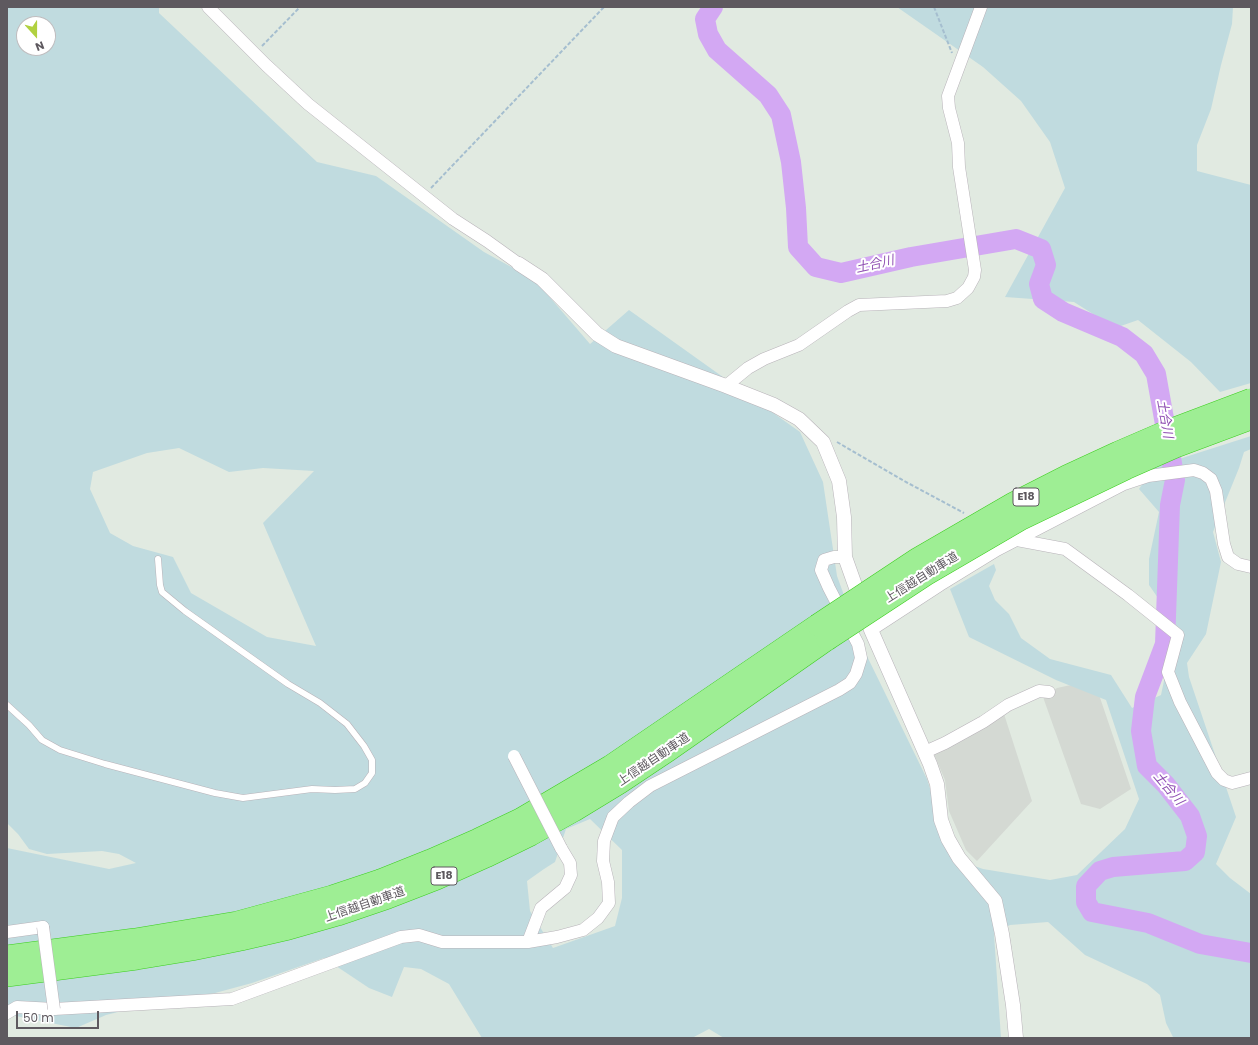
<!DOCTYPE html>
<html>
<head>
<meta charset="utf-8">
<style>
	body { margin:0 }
	#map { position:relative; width:1258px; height:1045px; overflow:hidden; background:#e1eae1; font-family:Poppins,sans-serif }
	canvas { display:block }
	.frame { position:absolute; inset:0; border:8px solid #5e595f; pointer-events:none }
	.north { position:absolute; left:16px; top:16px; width:40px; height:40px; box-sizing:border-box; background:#fff; border:1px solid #bfbdbf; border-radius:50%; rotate:159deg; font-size:11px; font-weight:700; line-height:16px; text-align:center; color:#5e595f }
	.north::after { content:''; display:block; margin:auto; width:14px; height:18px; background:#b1d140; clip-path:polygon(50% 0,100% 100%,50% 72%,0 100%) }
	.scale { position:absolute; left:16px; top:1011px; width:83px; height:18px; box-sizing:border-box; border:2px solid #5e595f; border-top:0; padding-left:5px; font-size:12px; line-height:14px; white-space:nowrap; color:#5e595f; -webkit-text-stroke:3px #fff; paint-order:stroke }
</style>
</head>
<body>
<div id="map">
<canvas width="1258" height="1045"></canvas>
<div class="frame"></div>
<div class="north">N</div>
<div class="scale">50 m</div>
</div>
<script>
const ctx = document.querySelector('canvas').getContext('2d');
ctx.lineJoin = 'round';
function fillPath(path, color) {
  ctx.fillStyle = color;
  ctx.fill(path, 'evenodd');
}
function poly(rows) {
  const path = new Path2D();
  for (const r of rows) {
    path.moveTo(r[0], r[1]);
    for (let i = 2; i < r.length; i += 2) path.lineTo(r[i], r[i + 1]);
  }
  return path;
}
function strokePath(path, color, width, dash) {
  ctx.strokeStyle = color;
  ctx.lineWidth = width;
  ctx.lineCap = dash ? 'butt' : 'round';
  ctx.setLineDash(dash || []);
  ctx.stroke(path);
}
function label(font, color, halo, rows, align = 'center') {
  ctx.font = font + ' Poppins,"Noto Sans JP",sans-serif';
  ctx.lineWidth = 4;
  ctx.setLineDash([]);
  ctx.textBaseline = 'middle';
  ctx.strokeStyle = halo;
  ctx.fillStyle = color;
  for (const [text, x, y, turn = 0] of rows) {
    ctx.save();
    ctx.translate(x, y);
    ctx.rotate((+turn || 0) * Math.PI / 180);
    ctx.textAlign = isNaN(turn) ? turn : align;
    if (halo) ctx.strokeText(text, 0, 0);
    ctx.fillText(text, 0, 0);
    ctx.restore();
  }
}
fillPath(poly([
	[1094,680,1131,789,1100,809,1081,804,1043,697,1057,688],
	[1004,714,1032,801,977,861,966,850,949,811,945,780,934,754]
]), '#d4d9d3');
fillPath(poly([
	[7,7,159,7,159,13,317,162,376,176,484,252,535,280,590,344,629,310,800,432,823,482,837,576,864,650,927,779,952,858,983,869,1050,880,1077,875,1125,829,1139,799,1106,700,1056,680,969,637,950,589,994,564,996,570,989,586,995,600,1009,614,1021,638,1050,659,1111,675,1132,708,1161,695,1176,624,1149,585,1149,559,1159,512,1139,489,1154,467,1251,436,1251,449,1244,452,1239,468,1213,532,1221,562,1206,634,1187,663,1189,677,1236,817,1216,864,1230,878,1251,894,1251,1038,1173,1037,1166,1023,1160,995,1147,984,1085,955,1048,922,1010,925,994,934,1001,1038,724,1038,709,1029,692,1038,482,1038,449,984,421,969,404,967,392,997,369,988,324,958,252,983,215,993,138,1007,106,1015,76,1028,16,1016,7,1016,7,848,109,869,136,863,119,854,102,851,47,854,29,849,18,834,7,823],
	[24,24,48,24,48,48,24,48],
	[179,448,229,472,263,468,314,471,263,523,316,646,267,637,191,593,173,557,133,546,110,533,90,489,93,472,147,453],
	[590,819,622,850,622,898,615,926,553,948,530,911,527,881,544,869,555,862,566,829],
	[897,7,1233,7,1232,24,1221,65,1211,109,1197,145,1197,171,1251,185,1251,383,1220,392,1191,362,1138,320,1115,328,1074,302,1005,297,1065,188,1050,142,1021,101,983,67]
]), '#c0dbdf');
strokePath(poly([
	[713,7,705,19,708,34,717,50,768,95,781,115,791,162,796,208,798,247,816,267,841,273,911,257,1016,239,1041,249,1046,265,1039,284,1043,299,1063,312,1122,337,1144,354,1156,374,1175,480,1170,505,1165,644,1145,697,1141,731,1147,766,1166,785,1190,816,1197,836,1195,852,1185,861,1113,867,1100,871,1086,886,1086,902,1092,912,1148,923,1200,944,1251,953]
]), '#d3a8f3', 20);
const service = poly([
	[7,705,29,725,42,740,60,750,105,764,215,793,243,798,312,789,335,790,355,789,365,783,372,773,372,760,364,746,347,724,320,703,288,684,185,611,162,592,160,585,158,559]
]);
const minor = poly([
	[208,7,266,65,308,104,453,219,487,241,519,264],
	[726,386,748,368,764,359,799,345,848,311,859,305,947,301,957,298,968,288,974,277,975,270,959,167,958,143,949,108,948,96,981,7],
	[1017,540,1065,549,1128,595,1178,635,1168,672,1180,702,1217,773,1224,780,1232,783,1251,778],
	[871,630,940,585,997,550,1124,484,1148,476,1194,470,1203,473,1211,479,1216,491,1224,544,1228,557,1238,564,1251,567],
	[925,752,945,743,983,722,1008,705,1039,691,1049,692],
	[7,932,43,927],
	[528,942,541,908,565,888,571,875,570,863,561,848],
	[7,1013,17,1007,54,1009,232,999,401,937,419,935,442,942,528,942,557,937,583,930,598,918,609,903,608,882,603,861,604,841,613,817,629,802,650,786,839,690,850,683,856,674,861,658,858,644,829,588,821,570,824,560,834,557,845,557]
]);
const tertiary = poly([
	[519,264,542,279,597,334,616,346,726,386,774,405,799,419,823,442,839,481,844,517,845,557,871,630,930,764,937,784,941,820,948,839,959,858,995,901,1002,934,1013,1005,1016,1038]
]);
const motorway = poly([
	[7,956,135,939,237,922,332,896,380,880,430,860,478,839,520,819,610,766,817,625],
	[7,976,137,959,192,950,241,940,289,929,338,915,388,898,437,879,486,857,531,835,574,811,620,783,668,751,827,640]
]);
strokePath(service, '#b8b3b9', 7);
strokePath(minor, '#b8b3b9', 13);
strokePath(tertiary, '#b8b3b9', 15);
strokePath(motorway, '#3bce1d', 22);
strokePath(poly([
	[934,7,952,53],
	[262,46,300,7],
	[431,188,604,7],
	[837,442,906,482,964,513]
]), '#a5becf', 2, [4, 2]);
strokePath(service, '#fff', 6);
strokePath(minor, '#fff', 12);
strokePath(tertiary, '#fff', 14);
strokePath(motorway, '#9eee94', 21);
const minorBridge = poly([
	[514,756,561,848],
	[43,927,54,1009]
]);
const motorwayBridge = poly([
	[817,625,918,558,1013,503,1066,476,1118,452,1169,430,1251,399],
	[827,640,926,575,1022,519,1126,469,1176,447,1251,419]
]);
strokePath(minorBridge, '#b8b3b9', 13, []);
strokePath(motorwayBridge, '#3bce1d', 22, []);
strokePath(minorBridge, '#fff', 12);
strokePath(motorwayBridge, '#9eee94', 21);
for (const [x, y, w] of [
	[1026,497,26],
	[444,876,26]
]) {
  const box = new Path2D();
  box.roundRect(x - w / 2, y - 9, w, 18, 3);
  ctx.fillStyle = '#fff';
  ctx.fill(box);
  strokePath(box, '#5e595f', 1);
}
label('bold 11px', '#5e595f', null, [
	["E18",1026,497],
	["E18",444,876]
]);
label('12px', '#5e595f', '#fff', [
	["上信越自動車道",922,578,-32],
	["上信越自動車道",654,760,-34],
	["上信越自動車道",365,905,-19]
]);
label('italic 13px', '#8f4fb2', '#fff', [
	["土合川",875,265,-13],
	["土合川",1164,419,80],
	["土合川",1168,789,50]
]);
</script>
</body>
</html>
